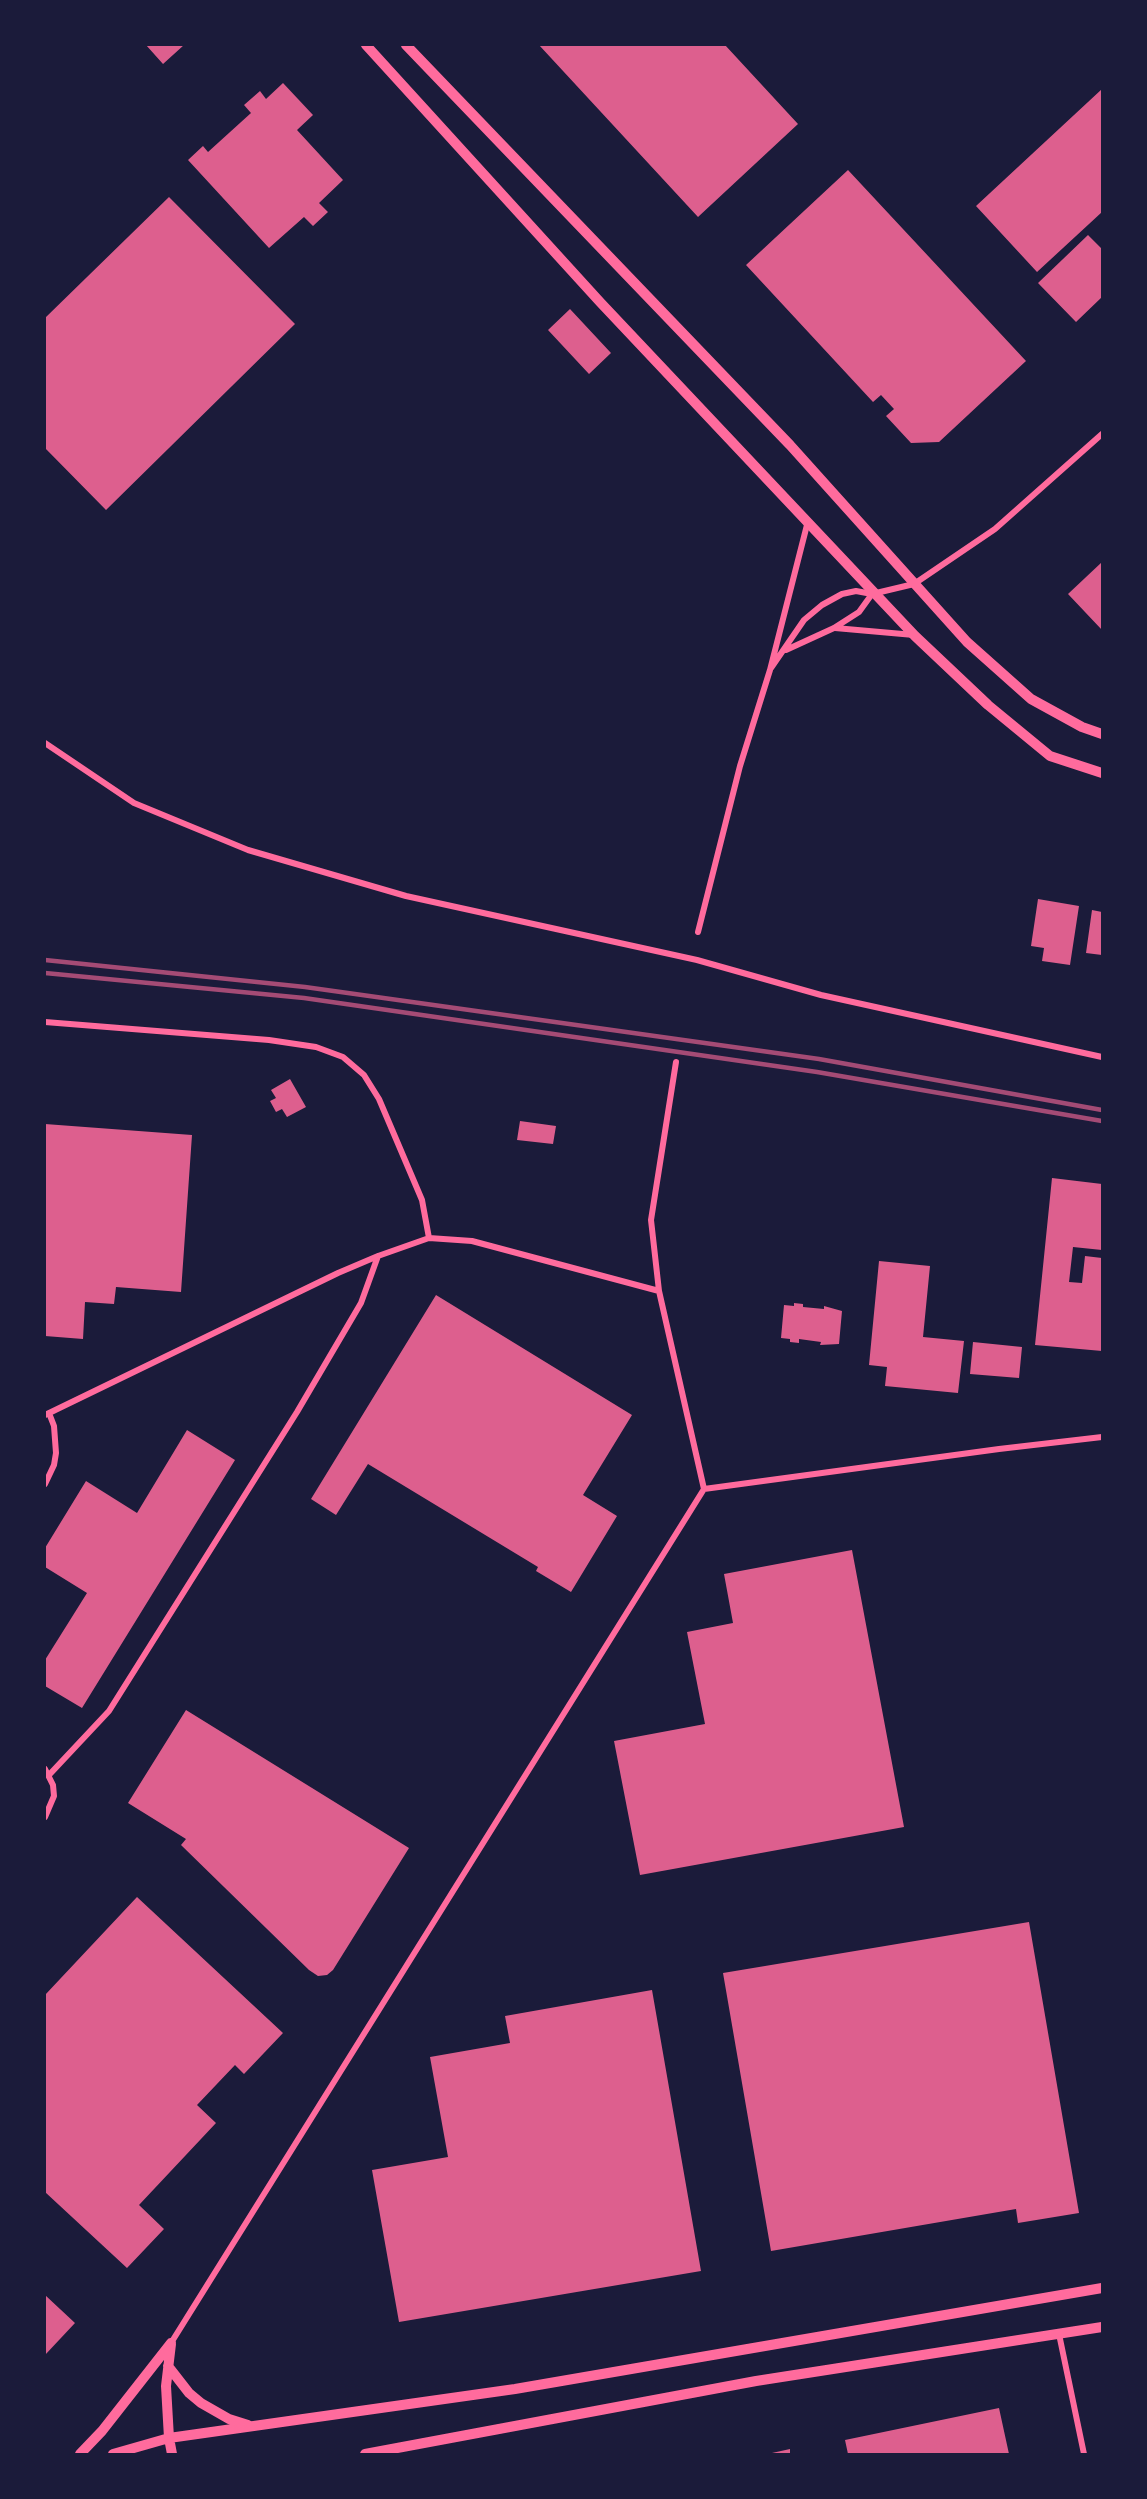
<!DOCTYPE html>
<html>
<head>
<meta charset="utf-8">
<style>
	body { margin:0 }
	#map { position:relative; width:1147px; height:2499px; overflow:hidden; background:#1b1b3a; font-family:Ubuntu,sans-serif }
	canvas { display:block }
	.frame { position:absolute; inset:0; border:46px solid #1b1b3a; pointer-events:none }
</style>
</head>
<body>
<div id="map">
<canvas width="1147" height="2499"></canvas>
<div class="frame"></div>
</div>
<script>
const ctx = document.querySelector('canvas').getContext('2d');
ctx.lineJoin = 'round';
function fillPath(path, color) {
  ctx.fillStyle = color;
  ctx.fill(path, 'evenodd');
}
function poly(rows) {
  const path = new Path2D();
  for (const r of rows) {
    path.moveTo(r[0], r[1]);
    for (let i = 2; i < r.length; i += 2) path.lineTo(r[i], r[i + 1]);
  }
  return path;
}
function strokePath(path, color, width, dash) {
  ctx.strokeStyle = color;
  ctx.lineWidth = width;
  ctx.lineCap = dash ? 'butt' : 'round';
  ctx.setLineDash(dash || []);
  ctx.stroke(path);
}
fillPath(poly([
	[146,45,184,45,163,64],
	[539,45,725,45,798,124,698,217],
	[283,83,313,115,297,130,343,180,319,203,328,212,313,226,304,217,269,248,188,160,203,146,208,152,251,113,244,105,260,91,266,99],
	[1102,89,1102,212,1037,272,976,206],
	[848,170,1026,361,939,442,911,443,886,416,894,409,881,395,873,402,746,265],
	[169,197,295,324,106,510,45,448,45,318],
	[1088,235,1102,249,1102,297,1076,322,1038,283],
	[570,309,611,353,589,374,548,330],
	[1102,562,1102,630,1068,594],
	[1038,899,1079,906,1070,965,1042,961,1044,948,1031,946],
	[1092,910,1102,912,1102,955,1086,953],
	[290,1079,306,1107,287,1117,282,1109,276,1112,270,1101,276,1098,271,1090],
	[520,1121,556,1126,553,1144,517,1140],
	[45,1124,192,1135,181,1292,116,1287,114,1304,85,1302,83,1339,45,1336],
	[1052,1178,1102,1184,1102,1250,1073,1247,1069,1282,1082,1283,1085,1256,1102,1258,1102,1351,1035,1345],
	[879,1261,930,1266,923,1337,964,1341,958,1393,885,1386,887,1367,869,1365],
	[436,1295,632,1415,583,1495,617,1516,571,1592,536,1571,538,1567,368,1464,336,1515,311,1499],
	[794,1303,803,1304,803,1307,824,1309,824,1306,842,1311,839,1344,820,1345,821,1342,799,1339,799,1343,790,1342,790,1339,781,1338,784,1305,794,1306],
	[973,1342,1022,1347,1019,1378,970,1374],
	[187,1430,235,1460,82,1708,45,1686,45,1660,87,1593,45,1567,45,1548,86,1481,137,1513],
	[852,1550,904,1827,640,1875,614,1741,705,1724,687,1632,733,1623,724,1574],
	[186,1710,409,1848,333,1970,327,1975,318,1976,309,1970,181,1845,186,1839,128,1803],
	[137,1897,283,2033,244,2074,235,2065,197,2105,216,2123,139,2205,164,2229,127,2268,45,2192,45,1995],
	[1029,1922,1079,2213,1018,2223,1016,2209,771,2251,723,1973],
	[652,1990,701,2271,399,2322,372,2170,448,2157,430,2057,510,2043,505,2016],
	[45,2295,75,2323,45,2355],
	[999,2408,1009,2454,848,2454,845,2440],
	[790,2449,790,2454,772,2454,772,2453]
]), '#dd5f8e');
strokePath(poly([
	[835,628,914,635],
	[786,650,834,628,859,612,872,594],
	[771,668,804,620,822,605,842,594,856,591,872,594,914,584,995,529,1102,434],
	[45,743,134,803,248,850,406,896,697,960,821,995,1102,1057],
	[698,932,740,766,770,670,808,521],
	[45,1022,269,1040,316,1047,343,1057,364,1075,379,1099,422,1200,429,1238],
	[659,1291,651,1220,676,1062],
	[45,1415,338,1273,378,1256,429,1238,472,1241,659,1291,704,1489],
	[45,1484,54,1465,56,1453,54,1426,49,1413],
	[45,1769,53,1785,54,1796,45,1817],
	[49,1775,109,1711,297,1412,361,1303,378,1256],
	[1059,2334,1084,2454],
	[171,2343,704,1489,999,1449,1102,1437]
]), '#ff6b9d', 6);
strokePath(poly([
	[366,45,600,302,915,636,988,705,1050,756,1102,773],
	[406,45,790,445,967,642,1031,699,1082,727,1102,734],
	[171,2344,166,2386,169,2438,172,2454],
	[168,2366,189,2393,201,2403,229,2419,248,2425],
	[80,2454,102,2431,171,2343],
	[113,2454,169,2438,515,2389,1102,2288],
	[365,2454,756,2381,1102,2327]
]), '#ff6b9d', 10);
strokePath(poly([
	[45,960,305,987,819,1059,1102,1110],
	[45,973,304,998,817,1072,1102,1121]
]), '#a44b75', 4.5);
</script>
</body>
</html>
